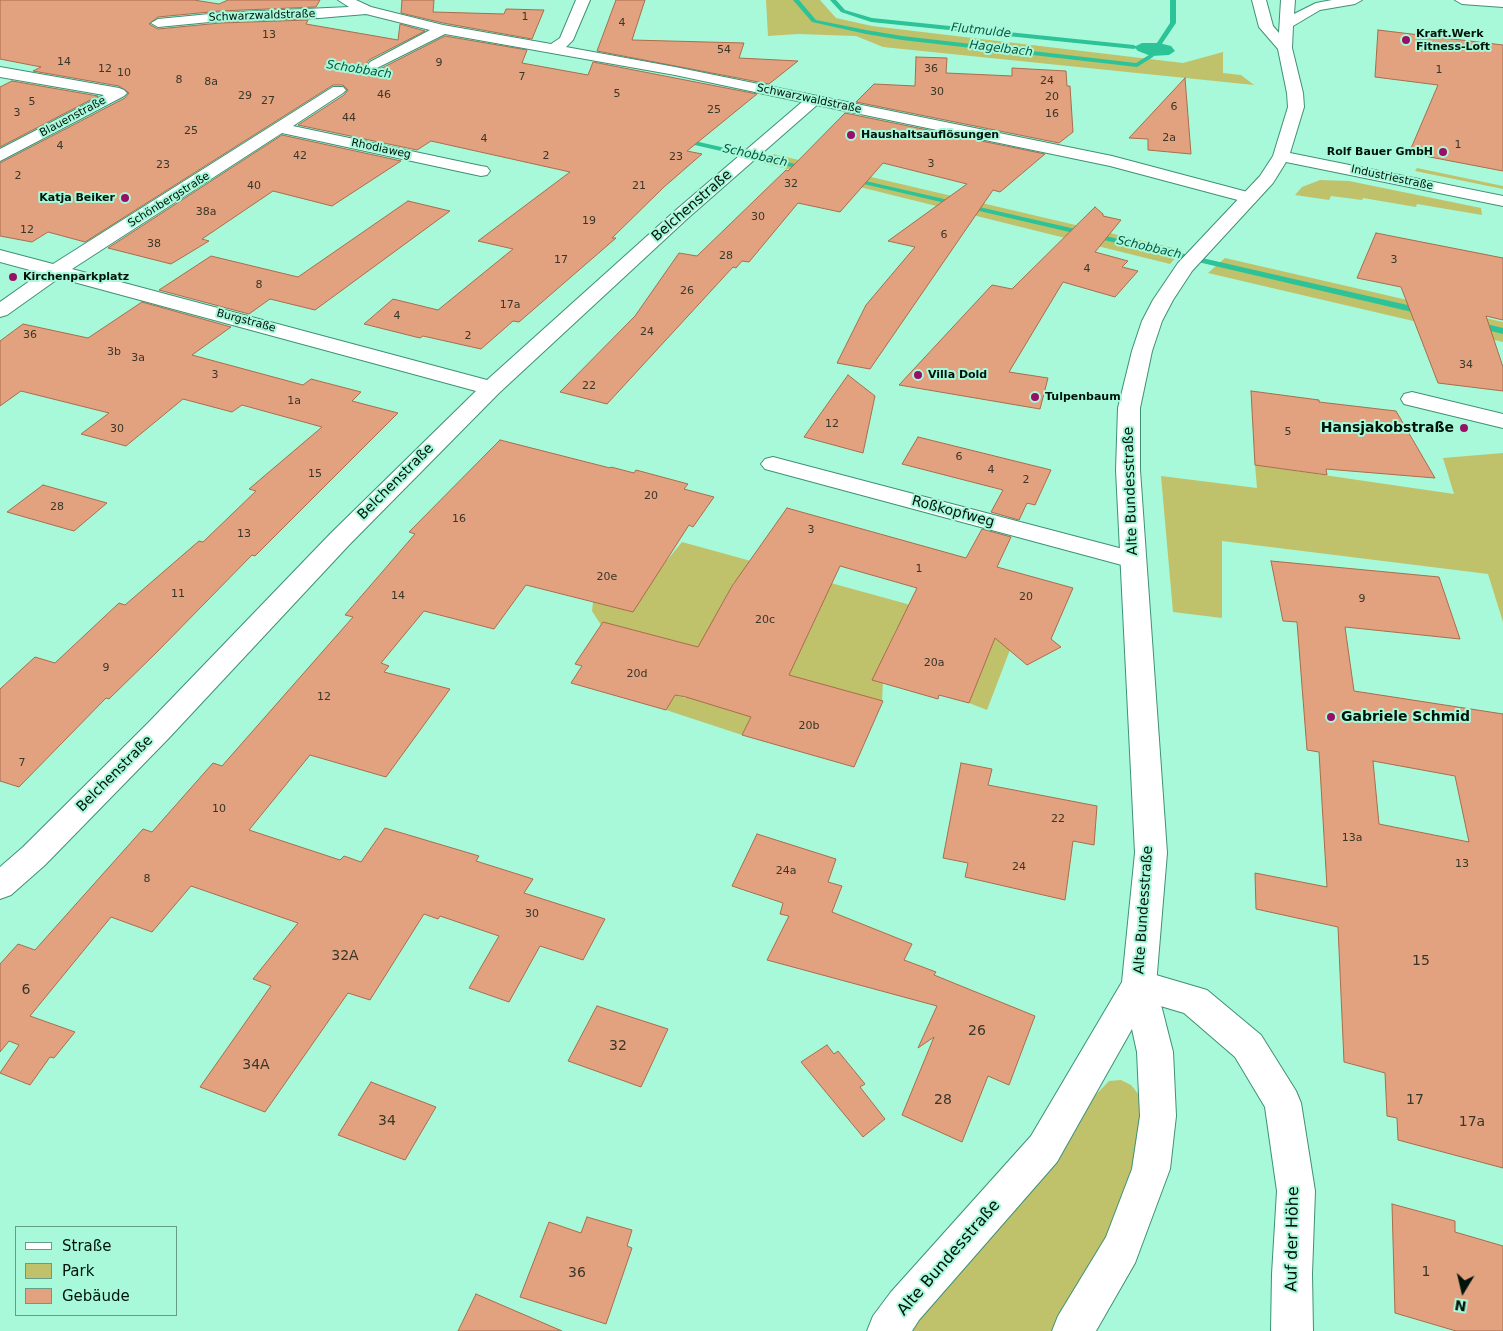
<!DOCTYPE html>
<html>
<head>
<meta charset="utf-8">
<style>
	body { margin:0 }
	#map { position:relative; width:1503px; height:1331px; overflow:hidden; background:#a7f9da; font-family:"DejaVu Sans",sans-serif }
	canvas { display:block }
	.legend { position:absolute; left:15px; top:1226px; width:162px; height:90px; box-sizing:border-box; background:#a7f9da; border:1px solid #649d88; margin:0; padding:6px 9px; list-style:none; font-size:15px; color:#00140c }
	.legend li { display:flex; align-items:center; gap:10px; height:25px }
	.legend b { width:25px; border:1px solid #649d88 }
	.north { position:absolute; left:1438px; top:1266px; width:50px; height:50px; -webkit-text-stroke:4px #a7f9da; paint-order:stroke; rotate:189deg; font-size:14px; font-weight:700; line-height:20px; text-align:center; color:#00140c }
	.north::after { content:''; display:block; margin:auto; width:18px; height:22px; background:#00140c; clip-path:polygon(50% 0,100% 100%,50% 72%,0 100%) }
</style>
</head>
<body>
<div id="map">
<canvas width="1503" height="1331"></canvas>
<ul class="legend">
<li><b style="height:6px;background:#fff"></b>Straße</li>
<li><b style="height:14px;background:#c0c16b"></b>Park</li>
<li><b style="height:14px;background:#e2a17f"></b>Gebäude</li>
</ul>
<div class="north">N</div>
</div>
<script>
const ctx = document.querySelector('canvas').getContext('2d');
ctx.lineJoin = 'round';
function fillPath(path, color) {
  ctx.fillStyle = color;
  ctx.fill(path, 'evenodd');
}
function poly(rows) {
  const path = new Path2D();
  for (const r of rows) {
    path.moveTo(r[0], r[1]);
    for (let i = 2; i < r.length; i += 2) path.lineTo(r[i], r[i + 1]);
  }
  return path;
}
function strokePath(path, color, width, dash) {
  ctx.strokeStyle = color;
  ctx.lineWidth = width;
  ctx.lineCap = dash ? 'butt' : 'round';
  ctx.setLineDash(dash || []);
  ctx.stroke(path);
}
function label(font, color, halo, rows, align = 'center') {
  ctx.font = font + ' "DejaVu Sans",sans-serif';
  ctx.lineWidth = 4;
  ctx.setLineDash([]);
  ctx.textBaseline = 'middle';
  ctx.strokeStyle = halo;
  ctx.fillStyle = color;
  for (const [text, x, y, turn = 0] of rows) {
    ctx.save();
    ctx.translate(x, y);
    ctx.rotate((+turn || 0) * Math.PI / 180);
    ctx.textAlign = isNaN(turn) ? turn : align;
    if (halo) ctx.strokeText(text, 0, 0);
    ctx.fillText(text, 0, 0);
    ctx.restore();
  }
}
fillPath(poly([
	[766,0,820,0,836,18,872,26,1183,63,1223,52,1223,73,1241,75,1254,85,883,47,856,36,798,34,768,36],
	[773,154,1182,250,1170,264,763,163],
	[1417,168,1503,186,1503,189,1415,171],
	[1320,180,1349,181,1481,208,1482,215,1417,204,1416,207,1363,198,1362,200,1331,196,1329,200,1295,195,1302,187],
	[1225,258,1503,322,1503,342,1208,273],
	[1503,453,1503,622,1488,574,1222,541,1222,618,1173,612,1161,476,1257,488,1255,465,1454,494,1443,458],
	[682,542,1016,634,987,710,969,703,990,649,897,628,881,662,883,679,882,703,847,694,751,717,742,735,666,710,675,695,685,698,710,654,680,642,632,630,630,633,601,625,592,611,593,602,595,598,663,565],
	[734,582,750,584,821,607,806,639,800,640,719,609],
	[1121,1080,1131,1085,1140,1096,1137,1206,1073,1331,888,1331,1044,1149,1109,1081]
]), '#c0c16b');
fillPath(poly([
	[1142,43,1159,43,1171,46,1175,51,1169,55,1151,56,1138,51,1134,47]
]), '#2dc399');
fillPath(poly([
	[793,0,799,0,816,20,866,30,902,36,1136,63,1149,55,1170,23,1170,0,1176,0,1176,23,1153,57,1137,67,902,40,866,34,812,22,793,0],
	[830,0,836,0,845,10,872,18,1134,45,1137,47,1134,49,871,22,841,12,830,0],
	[677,137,809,167,813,169,809,171,677,141,677,137],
	[848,177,1425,309,1430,312,1425,315,851,181,847,179,848,177],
	[1474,321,1503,328,1503,334,1471,326,1469,324,1474,321]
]), '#2dc399');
const building = poly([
	[0,0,194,0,219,4,228,0,320,0,316,7,220,11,158,17,149,24,158,29,220,23,308,20,306,24,398,40,400,24,425,31,369,60,366,64,368,69,376,71,445,36,527,50,522,63,588,75,593,62,757,94,687,151,702,154,664,187,612,238,616,238,519,322,513,321,481,349,423,336,420,338,364,324,393,299,438,310,513,249,478,241,570,172,431,141,417,150,298,125,344,95,348,90,343,85,333,85,85,242,48,232,32,242,0,236,0,163,125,98,129,93,119,86,33,71,41,67,0,59,0,0],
	[402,0,434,0,433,12,504,14,506,9,544,10,532,39,443,23,401,13,402,0],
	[616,0,645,0,632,40,744,43,739,58,798,61,769,84,597,51,616,0],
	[1378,30,1503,45,1503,171,1409,153,1438,85,1375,77,1378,30],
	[916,57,947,58,946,73,1012,76,1012,68,1066,71,1067,86,1070,86,1073,132,1059,143,856,102,874,84,915,86,916,57],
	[1185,78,1191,154,1148,150,1148,139,1129,138,1185,78],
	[12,81,98,96,0,147,0,87,12,81],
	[845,113,1045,154,1000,192,993,190,870,369,837,363,866,305,915,247,888,241,967,184,883,163,840,212,798,203,749,262,742,261,736,268,733,267,607,404,560,392,635,316,679,253,697,256,786,170,788,171,845,113],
	[282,135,401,161,332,206,273,191,202,239,209,241,171,264,108,248,282,135],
	[408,201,450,211,315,310,270,299,249,314,159,290,211,256,298,277,408,201],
	[1095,207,1103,214,1103,216,1121,220,1095,252,1128,261,1122,267,1138,271,1115,297,1063,282,1009,372,1048,378,1040,409,899,385,992,285,1012,289,1095,207],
	[1376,233,1503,258,1503,320,1486,316,1503,367,1503,391,1438,383,1401,287,1357,278,1376,233],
	[142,302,231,327,192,355,303,385,311,379,361,392,352,401,398,413,255,556,252,555,157,652,109,699,106,698,19,787,0,781,0,689,35,657,55,663,119,603,125,605,199,541,203,542,256,491,249,489,322,427,242,405,232,412,183,399,126,446,81,434,109,413,21,391,0,406,0,341,23,324,88,338,142,302],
	[848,375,875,396,863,453,804,437,848,375],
	[1251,391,1319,400,1319,402,1396,411,1435,478,1326,469,1327,475,1255,465,1251,391],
	[918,437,1051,470,1035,505,1027,503,1019,520,991,512,1003,490,902,464,918,437],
	[500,440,610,468,611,467,634,473,636,470,688,484,684,489,714,497,693,527,689,525,633,612,526,585,494,629,424,611,381,663,389,666,384,672,450,689,386,777,310,755,249,830,340,860,344,856,361,862,385,828,479,856,476,861,533,879,524,893,605,919,583,960,540,946,509,1002,469,988,499,936,440,916,438,919,424,914,370,1000,348,993,265,1112,200,1087,271,986,253,979,298,923,191,886,152,932,111,917,30,1016,75,1032,54,1058,50,1057,30,1085,0,1073,19,1045,9,1041,0,1052,0,964,18,944,35,950,143,829,152,832,213,763,222,766,353,617,345,615,415,534,409,532,500,440],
	[43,485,107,503,74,531,7,512,43,485],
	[787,508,966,558,982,529,1011,537,997,567,1073,588,1051,639,1061,647,1027,665,995,638,969,703,939,695,938,699,872,680,917,588,840,566,789,675,883,701,854,767,742,735,751,717,686,697,675,695,666,710,571,683,582,666,575,664,603,622,698,647,732,586,787,508],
	[1271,561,1439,577,1460,639,1345,627,1354,691,1503,714,1503,1168,1398,1140,1397,1118,1387,1116,1385,1073,1344,1062,1338,927,1256,909,1255,873,1327,887,1319,752,1307,750,1297,622,1283,621,1271,561],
	[1373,761,1455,776,1469,842,1379,824,1373,761],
	[961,763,992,769,988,785,1097,806,1094,845,1073,841,1065,900,965,877,968,863,943,858,961,763],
	[757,834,836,859,828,882,842,886,832,912,912,944,904,960,936,972,934,975,1035,1016,1009,1085,988,1076,962,1142,902,1115,934,1037,918,1048,937,1006,767,960,789,916,780,914,783,903,732,886,757,834],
	[597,1006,668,1029,641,1087,568,1061,597,1006],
	[827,1045,834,1054,838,1051,865,1084,860,1087,885,1119,863,1137,801,1062,827,1045],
	[371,1082,436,1107,405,1160,338,1135,371,1082],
	[1392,1204,1455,1221,1455,1232,1503,1246,1503,1331,1456,1331,1395,1313,1392,1204],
	[587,1217,632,1230,627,1246,632,1248,606,1324,520,1297,549,1222,581,1233,587,1217],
	[476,1294,562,1331,458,1331,476,1294]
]);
fillPath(building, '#e2a17f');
strokePath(building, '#a96d4c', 1);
const street = poly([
	[338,0,356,0,371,7,443,25,551,44,560,38,576,0,590,0,573,40,566,47,675,67,1112,156,1255,194,1258,198,1255,202,1249,203,1110,166,817,105,688,218,499,393,349,545,168,739,45,865,11,895,0,899,0,867,23,847,148,723,331,533,476,391,59,278,7,315,0,317,0,302,41,273,0,262,0,250,53,264,333,87,343,87,346,90,343,93,293,126,481,166,487,167,490,171,487,175,481,176,282,133,72,269,487,380,676,210,802,102,675,75,445,34,375,69,370,68,368,65,370,62,430,30,366,14,319,18,220,21,158,27,151,23,158,19,220,13,349,7,338,0],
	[0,67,119,88,124,90,127,93,124,96,0,161,0,149,104,95,0,77,0,67],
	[1412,392,1503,414,1503,428,1404,404,1401,399,1404,394,1412,392],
	[773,457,1142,554,1146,560,1142,566,1133,568,765,469,761,464,765,459,773,457],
	[1139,970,1207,990,1261,1035,1296,1091,1301,1103,1315,1191,1312,1274,1313,1331,1271,1331,1272,1274,1277,1191,1265,1107,1235,1057,1184,1013,1127,996,1122,985,1127,974,1139,970]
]);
const secondary = poly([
	[1252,0,1266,0,1273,26,1279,33,1281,0,1295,0,1294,14,1316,3,1332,0,1362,0,1355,4,1320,10,1293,26,1292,48,1303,93,1304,107,1290,153,1503,196,1503,206,1286,162,1273,183,1192,271,1173,300,1162,321,1152,351,1140,408,1140,470,1167,853,1156,985,1173,1052,1176,1116,1170,1169,1135,1263,1096,1331,1052,1331,1058,1316,1106,1237,1132,1169,1140,1116,1137,1052,1132,1029,1057,1162,919,1320,912,1331,867,1331,873,1316,891,1292,1031,1136,1122,982,1135,853,1116,470,1118,408,1132,351,1142,321,1153,300,1178,263,1260,176,1273,156,1288,107,1287,93,1278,49,1259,27,1252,0],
	[1455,0,1503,0,1503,7,1462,4,1455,0]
]);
strokePath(street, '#3f9176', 2);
strokePath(secondary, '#3f9176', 2);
fillPath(street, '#fff');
fillPath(secondary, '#fff');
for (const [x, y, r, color] of [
	[1406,40,5,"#971066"],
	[851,135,5,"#971066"],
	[1443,152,5,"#971066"],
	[125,198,5,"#971066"],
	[13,277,5,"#971066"],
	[918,375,5,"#971066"],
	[1035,397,5,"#971066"],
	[1464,428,5,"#971066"],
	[1331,717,5,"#971066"]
]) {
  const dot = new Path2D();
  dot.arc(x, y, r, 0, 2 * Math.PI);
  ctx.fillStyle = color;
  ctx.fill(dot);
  strokePath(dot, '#a7f9da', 2);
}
label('11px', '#00140c', '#a7f9da', [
	["Schwarzwaldstraße",262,16,-2],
	["Schwarzwaldstraße",809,99,12],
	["Blauenstraße",73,117,-28],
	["Rhodiaweg",381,149,12],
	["Industriestraße",1392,178,12],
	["Schönbergstraße",169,200,-32],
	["Burgstraße",246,321,15]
]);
label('11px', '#383729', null, [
	["1",525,17],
	["4",622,23],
	["13",269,35],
	["54",724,50],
	["14",64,62],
	["9",439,63],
	["12",105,69],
	["36",931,69],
	["1",1439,70],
	["10",124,73],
	["7",522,77],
	["8",179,80],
	["24",1047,81],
	["8a",211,82],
	["30",937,92],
	["5",617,94],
	["46",384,95],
	["29",245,96],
	["20",1052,97],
	["27",268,101],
	["5",32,102],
	["6",1174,107],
	["25",714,110],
	["3",17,113],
	["16",1052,114],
	["44",349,118],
	["25",191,131],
	["2a",1169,138],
	["4",484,139],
	["1",1458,145],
	["4",60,146],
	["42",300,156],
	["2",546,156],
	["23",676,157],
	["3",931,164],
	["23",163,165],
	["2",18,176],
	["32",791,184],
	["40",254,186],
	["21",639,186],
	["38a",206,212],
	["30",758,217],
	["19",589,221],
	["12",27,230],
	["6",944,235],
	["38",154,244],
	["28",726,256],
	["17",561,260],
	["3",1394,260],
	["4",1087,269],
	["8",259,285],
	["26",687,291],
	["17a",510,305],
	["4",397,316],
	["24",647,332],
	["36",30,335],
	["2",468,336],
	["3b",114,352],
	["3a",138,358],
	["34",1466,365],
	["3",215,375],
	["22",589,386],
	["1a",294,401],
	["12",832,424],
	["30",117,429],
	["5",1288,432],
	["6",959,457],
	["4",991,470],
	["15",315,474],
	["2",1026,480],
	["20",651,496],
	["28",57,507],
	["16",459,519],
	["3",811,530],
	["13",244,534],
	["1",919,569],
	["20e",607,577],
	["11",178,594],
	["14",398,596],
	["20",1026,597],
	["9",1362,599],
	["20c",765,620],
	["20a",934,663],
	["9",106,668],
	["20d",637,674],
	["12",324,697],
	["20b",809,726],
	["7",22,763],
	["10",219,809],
	["22",1058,819],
	["13a",1352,838],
	["13",1462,864],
	["24",1019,867],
	["24a",786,871],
	["8",147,879],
	["30",532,914]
]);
label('bold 11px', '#00140c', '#a7f9da', [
	["Kraft.Werk",1416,34],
	["Fitness-Loft",1416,47],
	["Haushaltsauflösungen",861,135],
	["Rolf Bauer GmbH",1433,152,"right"],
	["Katja Beiker",115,198,"right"],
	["Kirchenparkplatz",23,277],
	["Villa Dold",928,375],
	["Tulpenbaum",1045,397]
], 'left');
label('italic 12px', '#075943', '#a7f9da', [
	["Flutmulde",981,31,6],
	["Hagelbach",1001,49,7],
	["Schobbach",359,70,9],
	["Schobbach",755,156,13],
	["Schobbach",1149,248,13]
]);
label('14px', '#00140c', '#a7f9da', [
	["Belchenstraße",692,206,-41],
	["Belchenstraße",396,482,-45],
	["Alte Bundesstraße",1131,491,-92],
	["Roßkopfweg",953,512,15],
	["Belchenstraße",115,774,-45],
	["Alte Bundesstraße",1144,910,-86]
]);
label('bold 14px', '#00140c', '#a7f9da', [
	["Hansjakobstraße",1454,428],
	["Gabriele Schmid",1341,717,"left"]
], 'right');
label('14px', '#383729', null, [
	["32A",345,956],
	["15",1421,961],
	["6",26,990],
	["26",977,1031],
	["32",618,1046],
	["34A",256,1065],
	["28",943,1100],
	["17",1415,1100],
	["34",387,1121],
	["17a",1472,1122],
	["1",1426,1272],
	["36",577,1273]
]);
label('16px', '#00140c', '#a7f9da', [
	["Auf der Höhe",1293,1239,-89],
	["Alte Bundesstraße",949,1258,-49]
]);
</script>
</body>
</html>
